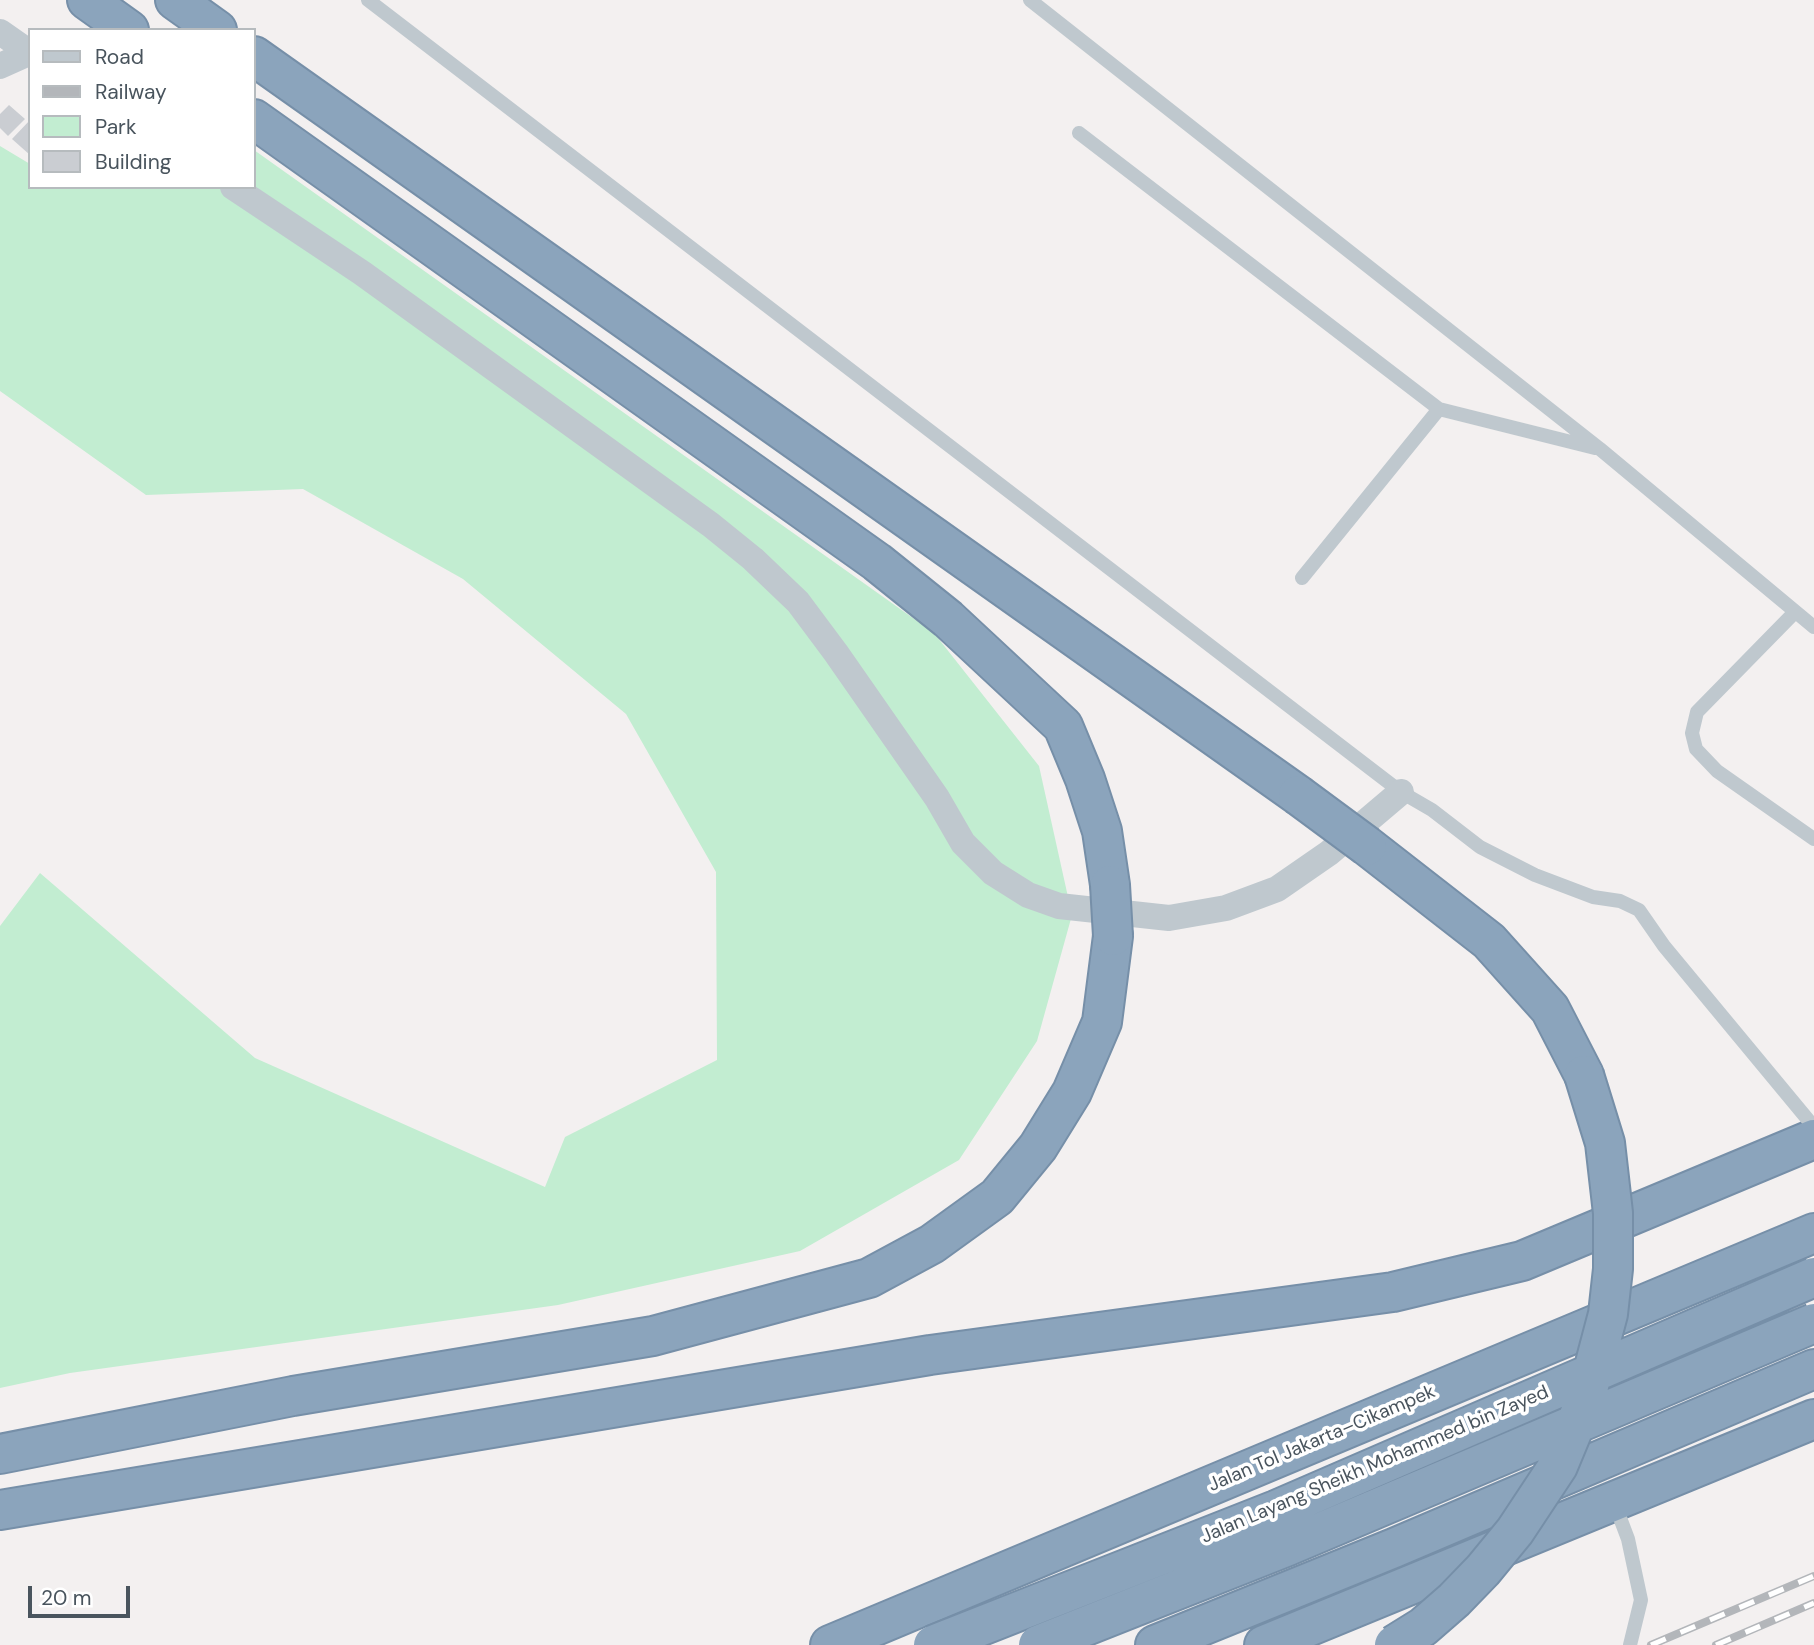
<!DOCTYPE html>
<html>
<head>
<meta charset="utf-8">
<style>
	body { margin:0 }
	#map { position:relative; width:1814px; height:1645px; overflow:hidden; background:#f3f0f0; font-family:"DM Sans",sans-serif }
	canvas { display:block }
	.legend { position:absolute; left:28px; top:28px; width:228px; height:161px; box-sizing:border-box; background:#fff; border:2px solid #b6bbbe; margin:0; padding:9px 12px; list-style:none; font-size:21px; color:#49545d }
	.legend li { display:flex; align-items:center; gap:14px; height:35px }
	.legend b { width:35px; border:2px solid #b6bbbe }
	.scale { position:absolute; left:28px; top:1586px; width:102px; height:32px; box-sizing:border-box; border:4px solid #49545d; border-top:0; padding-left:9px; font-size:21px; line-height:24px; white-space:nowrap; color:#49545d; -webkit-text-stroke:5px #fff; paint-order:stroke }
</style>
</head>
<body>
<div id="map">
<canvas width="1814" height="1645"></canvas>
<ul class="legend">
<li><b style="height:9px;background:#bfc8ce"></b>Road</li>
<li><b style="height:9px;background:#b3b6ba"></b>Railway</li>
<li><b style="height:19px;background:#c2edd1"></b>Park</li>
<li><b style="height:19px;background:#cacdd2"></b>Building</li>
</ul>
<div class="scale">20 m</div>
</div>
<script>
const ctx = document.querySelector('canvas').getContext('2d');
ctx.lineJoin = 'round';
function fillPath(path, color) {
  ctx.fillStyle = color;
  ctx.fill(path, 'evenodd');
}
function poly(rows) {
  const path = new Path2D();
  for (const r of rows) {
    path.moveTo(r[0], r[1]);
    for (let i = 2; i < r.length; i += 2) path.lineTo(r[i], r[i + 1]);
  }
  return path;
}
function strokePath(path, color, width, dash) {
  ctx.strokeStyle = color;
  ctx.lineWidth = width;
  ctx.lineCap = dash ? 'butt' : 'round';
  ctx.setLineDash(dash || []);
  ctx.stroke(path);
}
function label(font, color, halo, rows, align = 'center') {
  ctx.font = font + ' "DM Sans",sans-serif';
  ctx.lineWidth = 7;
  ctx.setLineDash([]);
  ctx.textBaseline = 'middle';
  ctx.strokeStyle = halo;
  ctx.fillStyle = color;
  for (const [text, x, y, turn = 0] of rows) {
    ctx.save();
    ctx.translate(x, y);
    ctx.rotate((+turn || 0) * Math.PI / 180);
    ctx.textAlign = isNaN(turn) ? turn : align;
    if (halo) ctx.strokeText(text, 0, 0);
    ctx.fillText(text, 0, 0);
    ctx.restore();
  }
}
fillPath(poly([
	[0,146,30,164,30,187,254,187,254,150,934,633,1039,766,1072,915,1037,1041,959,1160,800,1251,558,1305,70,1373,0,1388,0,926,40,873,255,1058,545,1187,565,1137,717,1060,716,872,626,714,463,579,303,489,146,495,0,391]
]), '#c2edd1');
fillPath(poly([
	[9,105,25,119,8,136,0,128,0,114],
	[30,120,30,155,12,139]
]), '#cacdd2');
const motorway = poly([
	[87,0,129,30],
	[175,0,217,30],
	[254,56,1298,795],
	[254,119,877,562,948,619,1063,726,1085,779,1102,831,1110,885],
	[1367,846,1489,941,1550,1009,1584,1075],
	[0,1454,293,1396,653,1336,869,1278,932,1244,997,1197,1038,1147,1072,1092,1102,1022,1113,936],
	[0,1510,930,1355,1393,1292,1522,1261,1814,1139],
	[830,1645,1814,1233],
	[1155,1645,1394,1548,1814,1369],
	[1264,1645,1814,1419]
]);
strokePath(motorway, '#768fa8', 42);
strokePath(poly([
	[368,0,1401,792,1432,810,1480,847,1535,875,1593,897,1620,901,1639,910,1664,946,1814,1127],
	[1030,0,1600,449,1814,627],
	[1079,133,1439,409],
	[1302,578,1439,409,1595,448],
	[1795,612,1697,712,1692,733,1696,749,1717,771,1814,839],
	[1614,1502,1628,1539,1641,1600,1630,1645]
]), '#bfc8ce', 14);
strokePath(poly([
	[0,32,30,53],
	[0,66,29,53],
	[233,187,362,273,711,525,753,559,798,602,836,653,937,798,963,843,993,873,1028,895,1059,906,1169,918,1226,908,1277,889,1329,853,1401,792]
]), '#bfc8ce', 26);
strokePath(motorway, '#8ba4bc', 38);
const rail = poly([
	[1651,1645,1814,1576],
	[1716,1645,1814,1603]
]);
strokePath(rail, '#b3b6ba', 8);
strokePath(rail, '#fff', 5, [16]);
const motorwayBridge = poly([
	[1298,795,1367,846],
	[1110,885,1113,936],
	[933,1645,1276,1510,1814,1277],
	[1038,1645,1288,1546,1814,1323],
	[1394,1645,1423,1627,1454,1600,1483,1570,1515,1531,1558,1466,1585,1401,1608,1314,1613,1269,1613,1213,1605,1143,1584,1075]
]);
strokePath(motorwayBridge, '#768fa8', 42, []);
strokePath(motorwayBridge, '#8ba4bc', 38);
label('19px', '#49545d', '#fff', [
	["Jalan Tol Jakarta–Cikampek",1322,1439,-23],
	["Jalan Layang Sheikh Mohammed bin Zayed",1375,1465,-23]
]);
</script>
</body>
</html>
